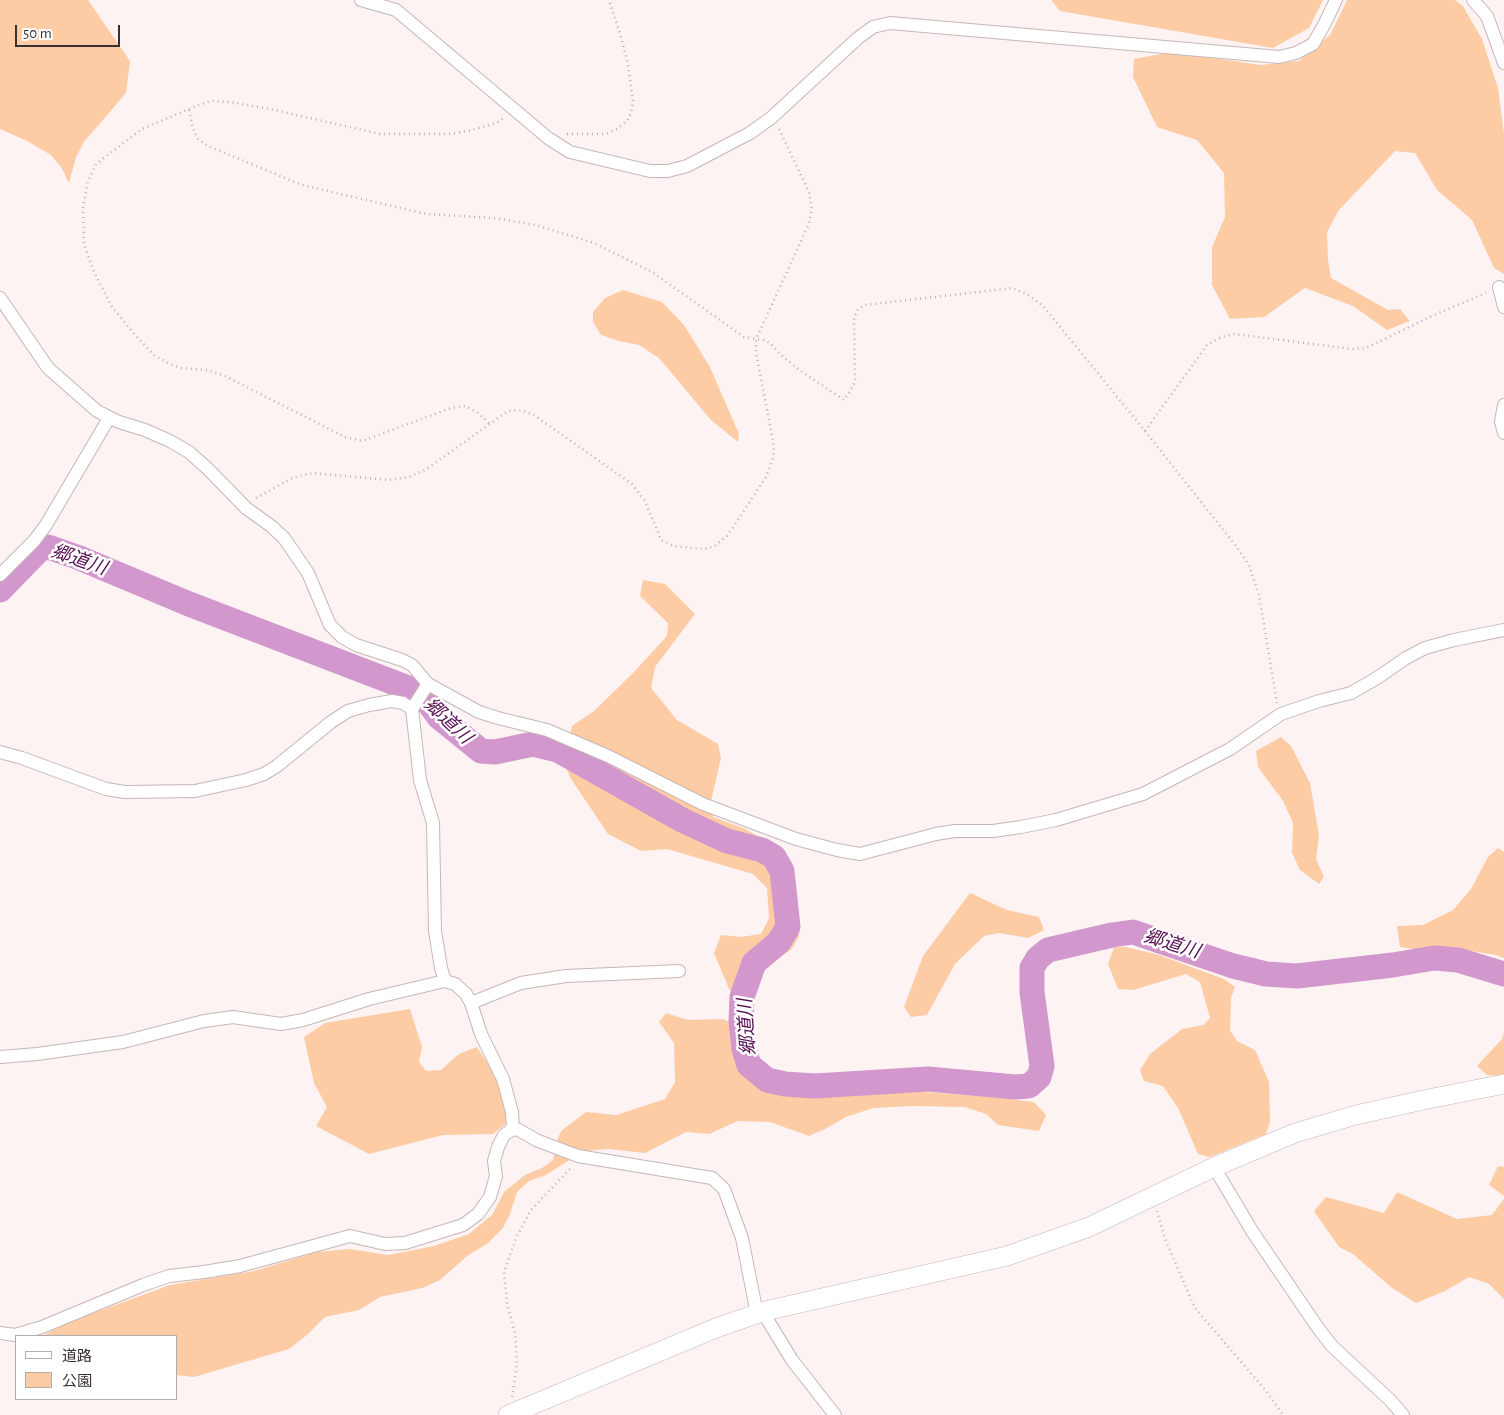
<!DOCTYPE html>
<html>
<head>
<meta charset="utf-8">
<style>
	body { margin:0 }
	#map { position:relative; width:1504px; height:1415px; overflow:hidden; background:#fef3f3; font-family:"Alegreya Sans","Noto Sans JP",sans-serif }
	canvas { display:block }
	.legend { position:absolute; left:15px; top:1335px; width:162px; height:65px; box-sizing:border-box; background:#fff; border:1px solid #afadad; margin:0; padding:6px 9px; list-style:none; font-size:15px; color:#383132 }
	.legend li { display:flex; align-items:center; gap:10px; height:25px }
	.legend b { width:25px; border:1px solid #afadad }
	.scale { position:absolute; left:15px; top:25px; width:105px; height:22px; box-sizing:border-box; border:2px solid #383132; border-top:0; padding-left:6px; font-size:15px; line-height:18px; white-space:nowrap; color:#383132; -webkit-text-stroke:4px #fff; paint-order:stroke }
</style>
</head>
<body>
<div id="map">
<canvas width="1504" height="1415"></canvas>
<ul class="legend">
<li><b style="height:6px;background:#fff"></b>道路</li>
<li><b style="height:14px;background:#fdcca5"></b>公園</li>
</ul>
<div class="scale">50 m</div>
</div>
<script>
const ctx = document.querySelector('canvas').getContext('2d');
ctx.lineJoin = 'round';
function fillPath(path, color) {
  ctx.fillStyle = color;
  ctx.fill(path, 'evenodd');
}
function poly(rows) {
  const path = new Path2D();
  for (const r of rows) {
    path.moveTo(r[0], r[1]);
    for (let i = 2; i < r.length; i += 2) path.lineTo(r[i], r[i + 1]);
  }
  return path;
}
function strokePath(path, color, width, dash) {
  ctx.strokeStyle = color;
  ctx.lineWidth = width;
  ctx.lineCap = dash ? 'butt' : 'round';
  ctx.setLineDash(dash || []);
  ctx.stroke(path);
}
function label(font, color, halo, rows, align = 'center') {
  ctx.font = font + ' "Alegreya Sans","Noto Sans JP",sans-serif';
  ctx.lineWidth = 5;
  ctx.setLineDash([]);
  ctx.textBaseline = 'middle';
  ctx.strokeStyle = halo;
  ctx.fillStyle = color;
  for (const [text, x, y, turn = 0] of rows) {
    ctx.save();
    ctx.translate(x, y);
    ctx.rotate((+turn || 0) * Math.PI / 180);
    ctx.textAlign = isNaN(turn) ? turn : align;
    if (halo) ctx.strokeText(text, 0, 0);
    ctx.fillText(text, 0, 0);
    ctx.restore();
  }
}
fillPath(poly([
	[0,0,88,0,130,61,126,93,84,142,76,157,69,183,61,167,51,155,27,141,0,129],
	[1051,0,1323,0,1309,28,1273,48,1060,11],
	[1347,0,1455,0,1463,6,1482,39,1498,88,1504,134,1504,274,1494,268,1472,220,1437,190,1415,153,1395,151,1339,210,1327,232,1328,260,1331,278,1388,310,1400,309,1410,321,1387,330,1353,306,1305,288,1264,317,1230,319,1212,285,1212,247,1225,217,1224,173,1197,140,1157,127,1133,77,1134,59,1171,52,1261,65,1299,61,1330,35],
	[623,290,662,302,684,325,710,367,739,434,738,442,711,420,659,358,639,345,619,341,601,335,593,322,593,312,605,298],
	[643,580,665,584,695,614,655,667,651,688,677,720,718,744,721,758,711,801,713,817,743,828,767,841,790,873,799,936,792,949,768,965,756,978,753,992,735,998,729,989,714,953,721,935,741,937,761,934,769,918,767,888,753,874,667,849,641,851,608,834,571,779,564,763,572,726,594,711,632,674,667,636,668,623,640,596],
	[1281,737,1291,746,1310,783,1319,835,1316,859,1324,877,1319,884,1300,870,1292,853,1293,823,1283,801,1258,767,1256,751],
	[1498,848,1504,852,1504,958,1496,955,1458,949,1420,950,1400,947,1397,926,1423,925,1453,910,1471,889,1488,857],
	[970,893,1007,910,1039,917,1044,930,1028,938,999,933,984,936,955,964,927,1015,911,1017,904,1007,923,956],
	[1114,947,1126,947,1159,955,1224,979,1235,987,1231,998,1230,1030,1237,1041,1255,1050,1269,1082,1270,1121,1266,1134,1210,1157,1198,1154,1178,1108,1163,1086,1144,1081,1140,1070,1150,1054,1182,1029,1203,1025,1210,1018,1200,982,1186,974,1133,990,1118,989,1108,964],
	[410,1009,422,1047,419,1062,426,1071,441,1070,459,1054,477,1047,503,1087,509,1121,493,1134,443,1135,369,1154,316,1126,327,1107,314,1083,304,1037,325,1023],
	[666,1013,688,1020,723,1019,734,1024,736,1064,755,1084,780,1094,815,1097,871,1090,925,1092,992,1097,1034,1102,1046,1115,1039,1131,998,1125,986,1114,965,1107,913,1106,873,1108,846,1117,825,1129,809,1136,770,1122,738,1121,709,1134,686,1132,645,1153,608,1149,584,1151,546,1175,529,1181,517,1192,510,1214,503,1228,487,1244,467,1256,440,1280,422,1288,380,1297,359,1310,325,1317,307,1335,289,1349,194,1377,176,1375,176,1336,45,1336,44,1335,69,1322,170,1285,254,1271,317,1252,349,1249,388,1255,434,1246,469,1234,492,1215,504,1192,525,1175,542,1168,553,1160,556,1143,561,1131,586,1112,616,1115,665,1099,675,1082,674,1043,659,1022],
	[1504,1032,1504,1076,1487,1075,1477,1066,1502,1039],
	[1498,1166,1504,1167,1504,1196,1489,1185],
	[1397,1192,1457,1219,1492,1215,1504,1199,1504,1299,1489,1284,1469,1277,1445,1291,1416,1303,1392,1288,1353,1254,1339,1247,1314,1211,1326,1197,1384,1213]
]), '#fdcca5');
strokePath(poly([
	[0,590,40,549,48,547,77,557,189,604,408,688,425,698,439,717,481,751,495,752,533,744,558,750,682,820,727,841,762,850,774,857,782,871,788,927,778,943,754,963,742,997,741,1021,744,1049,749,1065,767,1080,785,1084,815,1086,928,1079,1015,1087,1029,1086,1039,1077,1042,1066,1032,992,1032,968,1038,958,1048,950,1112,935,1133,932,1233,966,1266,974,1297,976,1393,965,1434,958,1458,960,1504,974]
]), '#d297cc', 25);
const street = poly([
	[361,0,396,10,548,138,570,152,650,171,668,171,687,166,750,133,771,118,858,38,873,27,890,23,1279,57,1296,53,1313,44,1324,25,1336,0],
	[1473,0,1487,16,1504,63],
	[1499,287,1504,307],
	[0,298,48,368,97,411,119,422,145,430,170,441,189,452,208,469,246,508,271,526,284,538,308,573,330,625,342,637,356,645,402,660,412,665,428,684,479,712,498,718,547,730,608,756,703,804,796,839,837,850,860,854,936,834,955,831,993,831,1021,827,1056,820,1143,794,1230,749,1281,714,1319,701,1351,693,1377,678,1406,658,1425,648,1454,640,1504,630],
	[1504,405,1501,422,1504,433],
	[0,575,34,541,46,525,109,418],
	[428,684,412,709,420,780,433,823,435,931,441,968,445,981],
	[0,752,22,758,106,789,125,792,195,791,246,780,264,774,277,766,331,722,348,711,369,705,392,701,403,703,412,709],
	[471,1003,521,983,566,976,679,971],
	[0,1057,37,1054,123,1042,204,1021,233,1017,281,1024,303,1020,369,999,445,981,455,984,466,994,471,1003,481,1034,503,1079,512,1112,513,1129],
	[1214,1167,1252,1231,1318,1328,1332,1346,1391,1401,1403,1415],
	[765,1311,767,1319,792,1360,835,1415],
	[0,1333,15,1335,42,1327,143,1285,169,1276,204,1272,240,1266,350,1236,385,1244,405,1243,463,1225,478,1214,490,1197,496,1176,494,1161,498,1147,504,1135,513,1129,519,1130,536,1140,578,1156,712,1178,724,1189,742,1238,757,1314]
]);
const secondary = poly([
	[508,1415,716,1328,765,1311,1007,1256,1089,1227,1214,1167,1295,1133,1356,1115,1423,1100,1504,1084]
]);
strokePath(street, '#c7b6b7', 14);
strokePath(secondary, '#c7b6b7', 20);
strokePath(poly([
	[189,110,193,128,198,139,208,146,302,185,426,214,494,218,536,225,594,243,652,272,744,337,764,340,770,343,780,354,798,369,844,400,851,390,855,382,854,318,858,309,865,305,1012,288,1027,294,1043,306,1145,431,1236,546,1249,565,1259,595,1277,703],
	[567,134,605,134,617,129,627,121,631,113,633,102,628,64,621,37,609,0],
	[489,423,477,412,465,406,451,408,362,441,345,437,223,375,206,370,180,368,168,363,154,355,136,336,112,307,94,272,84,244,83,207,88,181,96,164,142,129,201,104,212,101,230,102,270,109,380,134,449,134,468,131,496,123,504,118],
	[1145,431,1207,345,1221,337,1234,334,1352,349,1366,348,1434,315,1486,293],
	[256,498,292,478,313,473,389,480,409,477,425,470,508,411,521,410,534,415,632,484,645,501,661,540,674,546,704,549,715,546,728,535,766,477,773,458,774,446,756,353,756,339,808,226,812,210,809,192,779,129],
	[1157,1211,1165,1239,1195,1308,1267,1392,1283,1415],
	[512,1397,517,1363,515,1333,507,1303,504,1272,516,1238,531,1210,571,1168]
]), '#bab0b1', 2.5, [1, 4]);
strokePath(street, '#fff', 12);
strokePath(secondary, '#fff', 19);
label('italic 19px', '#581356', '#fff', [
	["郷道川",79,560,19],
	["郷道川",448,721,43],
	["郷道川",1172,944,17],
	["郷道川",747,1027,-94]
]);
</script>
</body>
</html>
